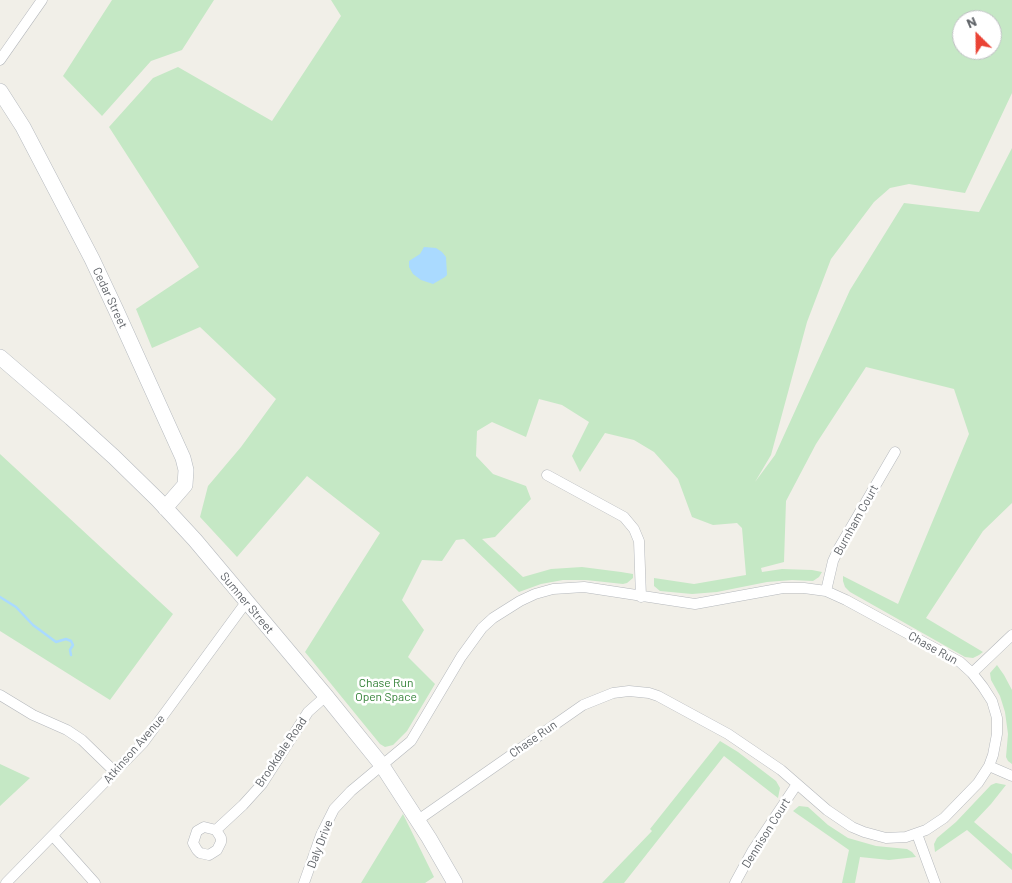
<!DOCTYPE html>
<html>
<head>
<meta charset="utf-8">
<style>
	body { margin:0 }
	#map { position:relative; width:1012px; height:883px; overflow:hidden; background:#f1efe8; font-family:Barlow,sans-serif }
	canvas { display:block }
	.north { position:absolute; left:952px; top:10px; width:50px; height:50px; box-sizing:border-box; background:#fff; border:1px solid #bfc1c3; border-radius:50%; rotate:337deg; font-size:14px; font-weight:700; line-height:20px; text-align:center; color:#5f6368 }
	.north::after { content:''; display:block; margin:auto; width:18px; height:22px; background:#ea4335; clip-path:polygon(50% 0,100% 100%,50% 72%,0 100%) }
</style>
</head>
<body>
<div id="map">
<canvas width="1012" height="883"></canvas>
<div class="north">N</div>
</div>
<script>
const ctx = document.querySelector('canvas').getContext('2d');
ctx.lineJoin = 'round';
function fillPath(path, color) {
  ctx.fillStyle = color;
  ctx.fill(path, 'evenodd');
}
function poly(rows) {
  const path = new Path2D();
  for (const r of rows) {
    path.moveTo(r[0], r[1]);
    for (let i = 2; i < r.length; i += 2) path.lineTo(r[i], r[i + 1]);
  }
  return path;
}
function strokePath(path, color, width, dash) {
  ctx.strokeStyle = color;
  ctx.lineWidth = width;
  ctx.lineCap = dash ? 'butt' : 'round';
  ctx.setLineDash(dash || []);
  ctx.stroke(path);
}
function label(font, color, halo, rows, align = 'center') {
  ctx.font = font + ' Barlow,sans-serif';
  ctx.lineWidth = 5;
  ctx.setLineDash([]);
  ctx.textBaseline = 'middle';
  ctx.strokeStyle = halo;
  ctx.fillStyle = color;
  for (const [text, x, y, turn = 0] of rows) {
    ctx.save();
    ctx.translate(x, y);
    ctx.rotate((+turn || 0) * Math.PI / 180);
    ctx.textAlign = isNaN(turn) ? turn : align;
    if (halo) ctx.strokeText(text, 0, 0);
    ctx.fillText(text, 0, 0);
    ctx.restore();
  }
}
fillPath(poly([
	[112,0,214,0,182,50,151,61,102,116,63,76],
	[331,0,1012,0,1012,93,965,193,909,184,890,188,874,202,831,259,807,322,771,455,755,482,775,455,850,290,904,203,979,212,1012,148,1012,503,983,531,926,618,983,652,979,655,973,658,965,657,850,592,845,587,843,581,843,576,898,604,969,434,954,389,866,367,816,444,786,501,784,562,761,568,762,572,782,569,812,570,822,572,819,577,813,581,792,580,767,582,717,592,692,594,660,591,654,586,654,578,694,584,746,575,742,528,737,523,713,525,692,517,678,479,654,452,634,440,605,433,580,472,572,456,589,422,562,405,539,399,526,437,492,422,477,431,476,456,493,474,526,486,531,499,495,537,482,539,523,577,551,569,582,567,621,572,633,574,633,578,627,583,623,584,586,580,563,580,541,584,519,592,464,539,456,540,442,561,422,560,402,600,424,630,408,657,435,684,407,731,393,745,385,747,380,744,305,652,380,533,307,476,237,557,200,517,208,486,241,447,276,399,200,327,152,348,136,309,199,267,109,127,153,78,178,67,272,121,341,16],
	[962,20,992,20,992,50,962,50],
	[0,454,173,614,110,700,0,631],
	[997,665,1004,675,1012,690,1012,764,1008,761,1006,757,1008,734,1005,712,1000,696,991,680,990,673],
	[720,741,738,752,776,781,780,788,778,798,724,756,624,883,602,883,652,831,650,829],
	[0,764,30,778,0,806],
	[996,783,1006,785,991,804,974,822,1012,854,1012,870,967,830,935,852,934,844,937,838,956,822,991,785],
	[799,806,808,807,828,825,848,838,876,846,907,849,912,852,916,857,889,860,860,857,855,883,842,883,849,850,793,811],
	[403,814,434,877,425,883,361,883]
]), '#c5e8c5');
fillPath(poly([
	[424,247,436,248,442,252,446,257,447,275,445,277,433,284,421,280,413,274,409,267,409,261,420,254]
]), '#aadaff');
strokePath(poly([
	[0,597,16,607,33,625,56,642,66,639,71,641,73,645,70,650,71,655]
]), '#aadaff', 2.5);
const street = poly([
	[0,60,42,0],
	[547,475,624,517,634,529,639,541,641,597],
	[826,591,833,561,839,548,895,452],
	[972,673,1012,635],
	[0,695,33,715,67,730,82,740,115,772],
	[989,766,1012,776],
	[216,830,221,838,221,842,217,850,209,855,200,853,197,850,193,843,197,831,204,827,216,830,243,805,262,784,308,712,326,696],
	[917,834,935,883],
	[53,836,95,883],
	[6,883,143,743,247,601],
	[304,883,321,835,334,809,351,791,411,741,461,657,482,628,493,618,520,601,535,594,553,589,584,587,695,604,783,588,804,588,826,591,846,600,960,662,972,673,983,687,992,701,997,718,997,734,993,755,989,766,978,783,944,818,926,830,906,837,886,838,864,832,852,827,827,810,781,770,728,734,658,696,649,693,629,691,613,693,583,705,418,820],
	[735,883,753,850,797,784]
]);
const secondary = poly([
	[0,91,23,127,92,259,116,310,183,458,186,470,185,485,165,508],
	[0,357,71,418,114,457,158,500,195,540,326,696,381,764,429,838,455,883]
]);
strokePath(street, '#b5b8bc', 11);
strokePath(secondary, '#b6babf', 16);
strokePath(street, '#fff', 10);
strokePath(secondary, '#fff', 15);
label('12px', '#5f6368', '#fff', [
	["Cedar Street",110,298,65],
	["Burnham Court",856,520,-61],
	["Sumner Street",247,603,50],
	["Chase Run",933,648,29],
	["Chase Run",533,739,-35],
	["Atkinson Avenue",134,749,-49],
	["Brookdale Road",281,752,-56],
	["Dennison Court",766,833,-58],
	["Daly Drive",320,844,-69]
]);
label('12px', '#348238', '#fff', [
	["Chase Run",386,683],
	["Open Space",386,697]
]);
</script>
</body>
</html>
